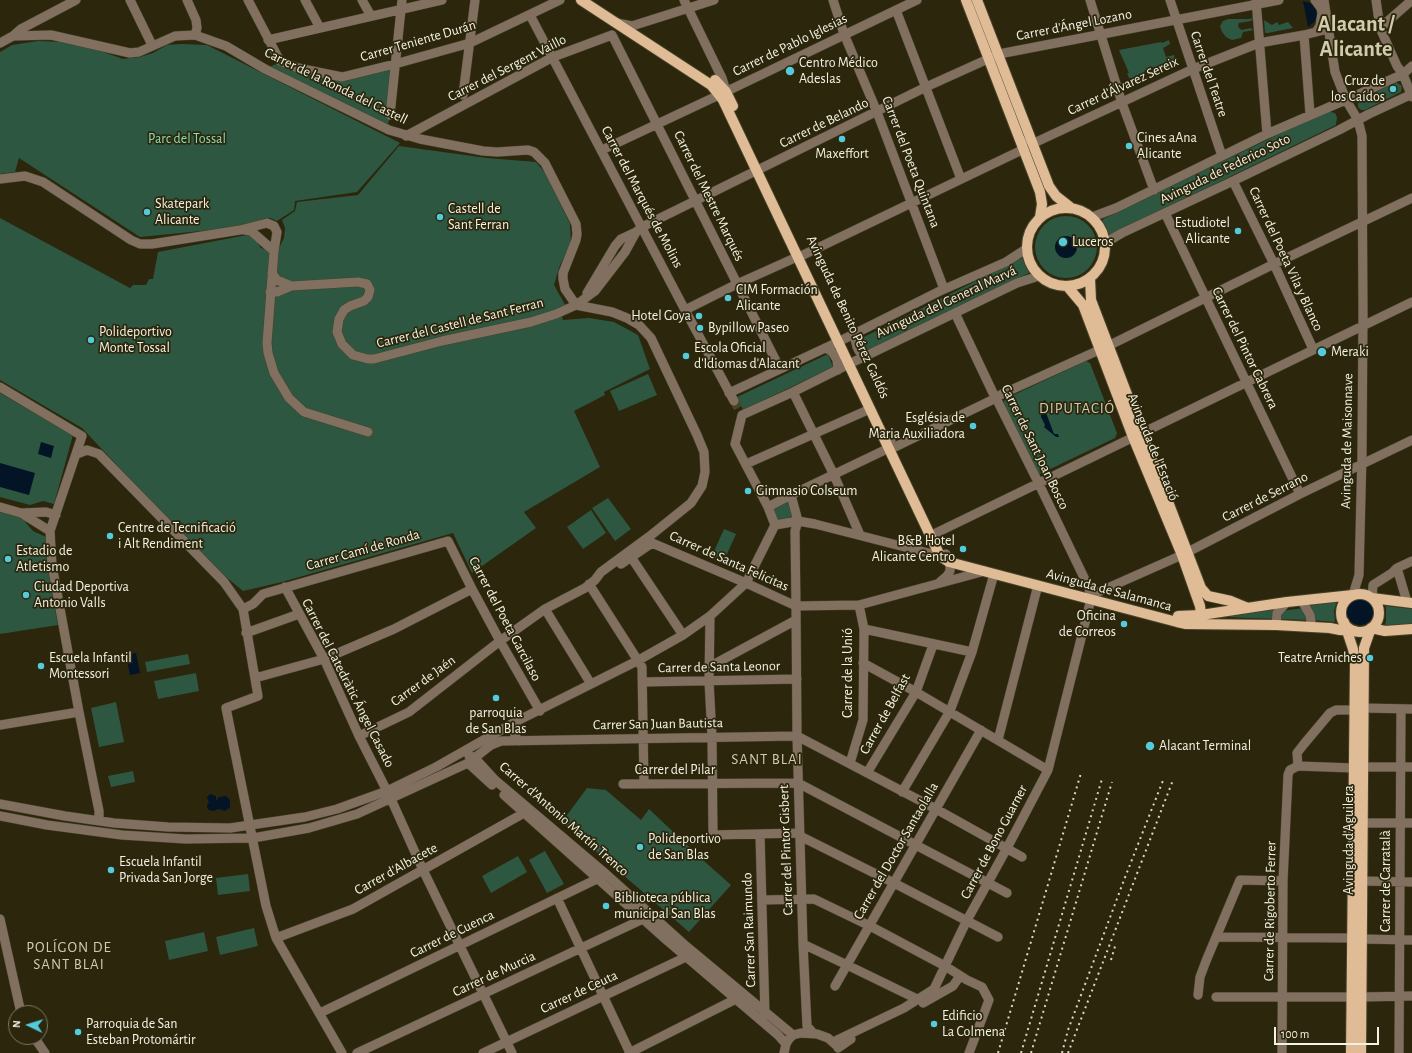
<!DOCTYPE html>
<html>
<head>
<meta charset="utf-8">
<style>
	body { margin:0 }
	#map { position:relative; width:1412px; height:1053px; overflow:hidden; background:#2b260c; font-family:"Alegreya Sans",sans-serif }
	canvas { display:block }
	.north { position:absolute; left:8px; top:1005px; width:40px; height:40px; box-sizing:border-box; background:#2b260c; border:1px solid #7b7862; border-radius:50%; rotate:274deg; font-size:11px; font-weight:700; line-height:16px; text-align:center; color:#f4f2e2 }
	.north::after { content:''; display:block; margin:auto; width:14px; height:18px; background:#53cbdb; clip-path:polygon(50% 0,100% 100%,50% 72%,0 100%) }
	.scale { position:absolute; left:1274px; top:1027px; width:105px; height:18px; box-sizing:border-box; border:2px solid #f4f2e2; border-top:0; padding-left:5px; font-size:12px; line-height:14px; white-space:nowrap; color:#f4f2e2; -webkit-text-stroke:3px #2b260c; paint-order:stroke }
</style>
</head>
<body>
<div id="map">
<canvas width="1412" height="1053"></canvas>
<div class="north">N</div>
<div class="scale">100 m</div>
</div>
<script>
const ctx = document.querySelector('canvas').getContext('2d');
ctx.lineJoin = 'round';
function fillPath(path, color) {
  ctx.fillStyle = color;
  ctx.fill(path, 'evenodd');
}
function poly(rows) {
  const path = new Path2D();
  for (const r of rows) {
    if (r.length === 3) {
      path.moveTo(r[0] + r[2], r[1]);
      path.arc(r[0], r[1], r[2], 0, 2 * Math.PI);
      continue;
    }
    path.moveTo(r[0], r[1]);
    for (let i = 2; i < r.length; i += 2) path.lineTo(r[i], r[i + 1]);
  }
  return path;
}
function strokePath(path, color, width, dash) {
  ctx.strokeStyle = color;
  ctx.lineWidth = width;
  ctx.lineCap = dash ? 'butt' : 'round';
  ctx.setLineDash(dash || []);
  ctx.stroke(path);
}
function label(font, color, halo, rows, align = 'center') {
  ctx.font = font + ' "Alegreya Sans",sans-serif';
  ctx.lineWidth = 3.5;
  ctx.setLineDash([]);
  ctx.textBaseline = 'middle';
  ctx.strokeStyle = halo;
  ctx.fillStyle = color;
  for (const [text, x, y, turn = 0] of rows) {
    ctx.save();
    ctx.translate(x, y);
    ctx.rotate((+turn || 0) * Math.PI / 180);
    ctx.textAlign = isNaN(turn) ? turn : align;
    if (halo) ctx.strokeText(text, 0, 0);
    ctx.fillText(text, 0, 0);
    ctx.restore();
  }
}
fillPath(poly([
	[1254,17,1251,21,1239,23,1238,25,1239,28,1242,30,1250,28,1254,30,1243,32,1241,38,1232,40,1226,37,1222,32,1220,26,1223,21,1228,19,1250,19],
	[1264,20,1272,25,1277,22,1279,25,1288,22,1293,28,1268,33,1265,33],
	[1169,40,1170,44,1163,48,1166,57,1174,55,1175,59,1168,61,1169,63,1163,66,1162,65,1154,68,1153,67,1144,71,1145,73,1137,76,1138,78,1133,79,1129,78,1127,73,1129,73,1119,50,1161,42,1162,43],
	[38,41,62,42,95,49,123,59,140,57,153,53,167,45,181,44,207,45,400,143,357,192,295,201,294,210,277,221,270,218,262,219,254,225,222,229,140,237,19,158,15,172,0,174,0,52,12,45],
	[285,60,342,77,395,64,390,115,387,129,265,69],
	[1396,82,1402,86,1401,92,1365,110,1361,110,1358,107,1358,101],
	[1327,111,1335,113,1337,117,1336,125,1110,235,1107,234,1103,228,1102,222,1103,219],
	[399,146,487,158,536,162,547,175,570,224,571,243,560,265,554,285,568,310,561,313,563,320,589,318,614,322,638,335,650,369,604,392,605,395,574,411,600,467,524,512,536,528,472,573,453,533,282,582,243,591,226,577,175,527,82,428,0,380,0,218,130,288,133,285,146,285,149,279,153,279,158,252,252,234,261,248,269,250,279,248,284,238,285,228,282,220,295,211,297,202,358,195],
	[1066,247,31],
	[1024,257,1029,273,864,352,858,340],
	[828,354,833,367,743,410,737,397],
	[1086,361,1090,363,1117,433,1115,438,1040,474,1036,473,1003,405,1005,399],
	[648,374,657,395,619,411,610,391],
	[0,393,73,435,54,504,43,501,30,505,0,497],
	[608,498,631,529,615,541,592,508],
	[789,498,792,507,792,517,777,520,771,508],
	[591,510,606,533,583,549,567,527],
	[0,512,21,517,33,531,46,537,47,565,58,625,0,634],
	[724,529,736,534,723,563,711,558],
	[1337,601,1334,611,1335,622,1314,620,1307,605],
	[1386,606,1412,609,1412,627,1384,627,1386,621],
	[1278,608,1274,619,1226,617,1226,616],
	[1304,608,1308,620,1279,619,1280,612,1288,610],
	[188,654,190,664,147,672,145,662],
	[196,673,199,691,158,699,154,681],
	[116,702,124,742,99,747,91,708],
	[133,771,135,782,111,787,108,776],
	[587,788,606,790,641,820,649,809,704,861,731,885,689,932,562,822],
	[545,851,564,884,547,893,529,860],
	[518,856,527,872,491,893,482,876],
	[248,874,250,891,218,895,216,878],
	[254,928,258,946,220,955,216,937],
	[204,932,208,951,169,960,165,941]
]), '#2e5741');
fillPath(poly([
	[1303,1,1310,3,1314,6,1317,13,1315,21,1308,27],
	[1066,247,11],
	[1045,400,1047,403,1043,405,1054,434,1058,434,1059,437,1056,437,1044,427,1045,425,1041,417,1041,408,1042,402],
	[41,442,54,446,51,458,38,454],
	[0,463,35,473,29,495,0,487],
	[1360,612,13],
	[136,653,140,673,130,675,126,655],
	[210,794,216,796,216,801,219,797,226,796,230,800,230,807,225,811,219,809,213,811,209,810,207,808,207,805,209,803,207,797]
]), '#021426');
strokePath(poly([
	[734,401,738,408]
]), '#49452c', 9, [9, 4.5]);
const minor = poly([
	[130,0,152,45],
	[187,0,196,20,197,28,195,35],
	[248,0,280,61,298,68,342,77,395,64,470,43,560,0],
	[305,0,320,28],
	[362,0,371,16],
	[684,0,722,78,726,91],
	[833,0,844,34,877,112,944,289],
	[1090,0,1122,103,1154,190],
	[1170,0,1222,156],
	[1256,0,1267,134],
	[1315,0,1321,8,1322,13,1320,26,1316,32],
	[1324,0,1335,72,1346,100,1358,120,1362,136,1363,314,1362,454,1359,575,1353,595],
	[1376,0,1380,28,1397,66,1403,74,1412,97],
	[896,10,961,179],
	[530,15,685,310,734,401],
	[617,23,632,26,714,0],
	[1380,28,1412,0],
	[612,35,780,369],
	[1304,35,1310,114],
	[13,36,51,35,130,53,139,52,175,36,195,35,226,46,265,69,389,130,420,139,483,151,497,152,528,150,534,152,545,163,576,224,577,234,576,240,563,273,563,279,565,289,576,305],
	[268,40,442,0],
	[0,43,13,36,21,29,76,0],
	[463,95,475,0],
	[390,115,402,0],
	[406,136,553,57,612,35],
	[1028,140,1034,143,1193,69,1259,43,1304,35,1328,29],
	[602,150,719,95,917,0],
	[0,179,25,176,43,182,131,240,140,244,152,244,240,230,267,223,274,226,277,232,274,251,267,343,268,353,274,373,289,398,304,412,368,432],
	[1233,181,1274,264,1313,349],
	[1165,213,1300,494],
	[1092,217,1116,208,1267,134,1357,95,1403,74,1412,66],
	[244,230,251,231,274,251],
	[1105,243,1122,233,1233,181,1339,130,1369,114,1412,94],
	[803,255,1024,149],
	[272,273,277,280,291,286],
	[270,292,277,292,291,286,358,282,367,284,370,290,368,297,364,301,350,306,344,310,339,319,337,332,342,344,353,355,368,359,374,359,442,341,531,322,556,314,576,305,595,291,625,252,636,232,642,227,926,87,999,54,1279,0],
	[587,293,615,246,621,239,636,232],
	[685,310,737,284,797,257],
	[955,313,993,393,996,398,1038,482,1089,588,1090,593],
	[857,333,855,339,857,347,859,351,866,356],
	[825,348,830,350,833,353,837,360,838,370],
	[0,387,82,436,50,531,52,565,79,712,99,811,99,821],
	[793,392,834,475,860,535],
	[729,393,838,342,940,291,1006,262,1026,249],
	[742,415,793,392,849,364,1017,283,1039,276],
	[742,415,735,444,768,507,775,525],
	[895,447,992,400,1002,394,1108,346,1274,264,1412,198],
	[77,454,87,450,99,454,224,582,243,609,258,696,226,708,266,906,276,938,342,1053],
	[746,464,870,409],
	[791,495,798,521],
	[0,507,21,513,50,531],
	[768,507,791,495,889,448,891,440],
	[21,513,46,512,56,515],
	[798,521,795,531,796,606,797,736,803,944,807,1026,813,1033],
	[775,525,798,521,815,524,940,556,946,554,950,564,950,571,947,576,940,582],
	[936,533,1412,302],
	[631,557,683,635],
	[621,564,652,543,746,583,796,606,859,605,985,571],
	[1397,568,1407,602],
	[589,584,642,667,644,784],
	[285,587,324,659,359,736,391,799,423,870,512,1053],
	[1372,598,1373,585,1392,573,1397,568,1412,561],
	[1302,601,1310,615,1311,621,1309,627],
	[243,609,253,604,263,594,448,541,472,589,500,641,540,711],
	[545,609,591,684],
	[710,616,709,681,712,737,713,835,800,833],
	[1276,625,1277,613,1287,602],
	[864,629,972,652],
	[246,633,299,614],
	[863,663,916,692,1048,770],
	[709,667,796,620],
	[255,678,324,659,394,629,472,589],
	[643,682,797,679],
	[1363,708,1412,709],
	[517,721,515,731,515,736,519,741],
	[0,725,79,712],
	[359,736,409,712,500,641,545,609,585,588,595,580,601,572,650,536,691,503,702,486,705,472,704,452,697,435,651,338,639,325,627,318,612,312,576,305],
	[998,740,1038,585],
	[469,756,474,757,495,780,606,874,686,946,793,1035],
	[468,763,492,785],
	[850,763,863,720,864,629,859,605],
	[1298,766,1297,753,1304,744,1330,713,1336,710,1354,710],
	[1363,767,1412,767],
	[867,773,916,692,933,645],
	[623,784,798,783,1007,893],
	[902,792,950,711,972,652,994,574],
	[504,795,663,937,778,1035,786,1044],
	[0,804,65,816,114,823,168,827,230,828,305,817,337,809,387,791,436,767,517,721,637,661,683,635,710,616,746,583,775,525],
	[0,816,47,825,122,835,186,839,253,838,309,828,357,814,468,763,491,745,501,741,797,736,936,809,1022,857],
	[1357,827,1363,823,1412,823],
	[760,835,765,1015],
	[800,836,894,883,998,937],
	[1362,881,1412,882],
	[557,898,630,1053],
	[762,900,814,899,870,926,945,966,967,980,982,987,989,1000,969,1053],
	[0,919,21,1013],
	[1216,937,1352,938],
	[276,938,353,909,524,813],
	[1362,939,1412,940],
	[803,944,847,965,917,999],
	[835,986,981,730],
	[1198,995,1200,977,1206,961,1240,880,1283,881],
	[1216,997,1351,997],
	[1362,997,1412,996],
	[923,1003,953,986,960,976],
	[320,1013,601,877],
	[34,1037,45,1053],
	[833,1042,904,1008,934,989,966,922,1007,848,1048,770,1091,599,1094,594,1182,555,1300,494,1412,440],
	[838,1048,851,1039],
	[357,1053,643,919],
	[483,1053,686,957],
	[629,1053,736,999],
	[784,1053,786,1044,789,1039,793,1035,801,1033,817,1034,828,1038,837,1046],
	[1282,1053,1283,881,1288,775,1290,770,1298,766,1353,768],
	[1399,1053,1401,709]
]);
const major = poly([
	[581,0,711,85,723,100,940,556,949,562,1177,622,1186,624,1276,625,1330,628,1340,630,1355,631],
	[966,0,1040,192,1042,204,1040,217],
	[977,0,1049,186,1056,196,1070,207],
	[715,80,726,92,733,106],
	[1066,247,39],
	[1090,278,1091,300,1201,588,1208,596,1231,601,1248,608],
	[1067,286,1083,305,1133,437,1182,555,1200,606,1202,622],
	[1360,613,19],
	[1372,598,1412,603],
	[1178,616,1201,615,1287,602,1353,595],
	[1344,622,1353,649,1355,661,1351,1053],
	[1371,628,1385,631,1412,629],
	[1361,1053,1364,648,1371,628]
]);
strokePath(minor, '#47432a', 10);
strokePath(major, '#47432a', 12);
strokePath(minor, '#81705f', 9);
strokePath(major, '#dfbb96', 10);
strokePath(poly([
	[1111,960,1116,943],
	[998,1053,1081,773],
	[1021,1053,1102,779],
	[1031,1053,1112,782],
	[1062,1053,1068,1030,1124,880,1164,778],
	[1068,1053,1173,780]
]), '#d9d7c6', 2, [2, 4]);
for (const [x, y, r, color] of [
	[790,71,5,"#53cbdb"],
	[1393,89,4,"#53cbdb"],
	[842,139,4,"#53cbdb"],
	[1129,146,4,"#53cbdb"],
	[147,212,4,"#53cbdb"],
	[440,217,4,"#53cbdb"],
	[1238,231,4,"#53cbdb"],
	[1063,242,5,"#53cbdb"],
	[728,298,4,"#53cbdb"],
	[699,316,4,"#53cbdb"],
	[700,328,4,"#53cbdb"],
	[91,340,4,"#53cbdb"],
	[1322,352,5,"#53cbdb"],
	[686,356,4,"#53cbdb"],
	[973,426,4,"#53cbdb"],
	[748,491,4,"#53cbdb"],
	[110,536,4,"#53cbdb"],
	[963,549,4,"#53cbdb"],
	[8,559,4,"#53cbdb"],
	[26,595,4,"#53cbdb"],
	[1124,624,4,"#53cbdb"],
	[1370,658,4,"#53cbdb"],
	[41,666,4,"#53cbdb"],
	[496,698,4,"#53cbdb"],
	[1150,746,5,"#53cbdb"],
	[640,847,4,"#53cbdb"],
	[111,870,4,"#53cbdb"],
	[606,906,4,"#53cbdb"],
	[934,1024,4,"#53cbdb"],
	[78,1032,4,"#53cbdb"]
]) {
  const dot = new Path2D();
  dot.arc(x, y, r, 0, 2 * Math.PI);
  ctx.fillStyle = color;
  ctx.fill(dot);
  strokePath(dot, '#2b260c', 1.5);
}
label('14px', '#f4f2e2', '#2b260c', [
	["Carrer d'Ángel Lozano",1074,25,-11],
	["Carrer Teniente Durán",418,41,-16],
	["Carrer de Pablo Iglesias",790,45,-26],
	["Carrer del Sergent Vaillo",507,68,-27],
	["Carrer del Teatre",1209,74,71],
	["Carrer de la Ronda del Castell",336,86,26],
	["Carrer d'Álvarez Sereix",1123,86,-25],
	["Carrer de Belando",824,123,-26],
	["Carrer del Poeta Quintana",911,162,69],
	["Avinguda de Federico Soto",1225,169,-26],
	["Carrer del Mestre Marqués",709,196,64],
	["Carrer del Marqués de Molins",642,197,62],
	["Carrer del Poeta Vila y Blanco",1286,259,65],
	["Avinguda del General Marvá",946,302,-25],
	["Avinguda de Benito Pérez Galdós",848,317,65],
	["Carrer del Castell de Sant Ferran",460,323,-14],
	["Carrer del Pintor Cabrera",1245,348,64],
	["Avinguda de Maisonnave",1347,441,-89],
	["Carrer de Sant Joan Bosco",1035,447,64],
	["Avinguda de l'Estació",1153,447,68],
	["Carrer de Serrano",1265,497,-27],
	["Carrer Camí de Ronda",363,550,-16],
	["Carrer de Santa Felicitas",729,561,24],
	["Avinguda de Salamanca",1109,590,15],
	["Carrer del Poeta Garcilaso",505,619,62],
	["Carrer de Santa Leonor",719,667,-1],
	["Carrer de la Unió",848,673,-90],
	["Carrer de Jaén",423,681,-36],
	["Carrer del Catedràtic Ángel Casado",348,683,63],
	["Carrer de Belfast",885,714,-61],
	["Carrer San Juan Bautista",658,724,-1],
	["Carrer del Pilar",675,770],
	["Carrer d'Antonio Martín Trenco",564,819,41],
	["Avinguda d'Aguilera",1349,840,-90],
	["Carrer de Bono Guarner",994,842,-62],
	["Carrer del Pintor Gisbert",786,850,-92],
	["Carrer del Doctor Santaolalla",896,851,-60],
	["Carrer d'Albacete",396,869,-29],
	["Carrer de Carratalà",1386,881,-90],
	["Carrer de Rigoberto Ferrer",1270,911,-89],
	["Carrer San Raimundo",749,930,-92],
	["Carrer de Cuenca",452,934,-26],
	["Carrer de Murcia",494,974,-25],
	["Carrer de Ceuta",579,992,-25]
]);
label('14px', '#f4f2e2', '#2b260c', [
	["Centro Médico",799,63],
	["Adeslas",799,79],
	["Cruz de",1385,81,"right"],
	["los Caídos",1385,97,"right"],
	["Cines aAna",1137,138],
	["Alicante",1137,154],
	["Maxeffort",842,154,"center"],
	["Skatepark",155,204],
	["Alicante",155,220],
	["Castell de",448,209],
	["Sant Ferran",448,225],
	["Estudiotel",1230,223,"right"],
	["Alicante",1230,239,"right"],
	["Luceros",1072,242],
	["CIM Formación",736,290],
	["Alicante",736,306],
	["Hotel Goya",691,316,"right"],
	["Bypillow Paseo",708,328],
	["Polideportivo",99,332],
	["Monte Tossal",99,348],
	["Escola Oficial",694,348],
	["d'Idiomas d'Alacant",694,364],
	["Meraki",1331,352],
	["Església de",965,418,"right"],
	["Maria Auxiliadora",965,434,"right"],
	["Gimnasio Colseum",756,491],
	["Centre de Tecnificació",118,528],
	["i Alt Rendiment",118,544],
	["B&B Hotel",955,541,"right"],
	["Alicante Centro",955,557,"right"],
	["Estadio de",16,551],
	["Atletismo",16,567],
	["Ciudad Deportiva",34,587],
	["Antonio Valls",34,603],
	["Oficina",1116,616,"right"],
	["de Correos",1116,632,"right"],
	["Escuela Infantil",49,658],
	["Montessori",49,674],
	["Teatre Arniches",1362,658,"right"],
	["parroquia",496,713,"center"],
	["de San Blas",496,729,"center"],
	["Alacant Terminal",1159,746],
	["Polideportivo",648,839],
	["de San Blas",648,855],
	["Escuela Infantil",119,862],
	["Privada San Jorge",119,878],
	["Biblioteca pública",614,898],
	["municipal San Blas",614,914],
	["Edificio",942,1016],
	["La Colmena",942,1032],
	["Parroquia de San",86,1024],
	["Esteban Protomártir",86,1040]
], 'left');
label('14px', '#89deb1', '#2b260c', [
	["Parc del Tossal",187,139]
]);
ctx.letterSpacing = '1px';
label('15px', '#d1ccad', '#2b260c', [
	["DIPUTACIÓ",1077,408],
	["SANT BLAI",767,759],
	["POLÍGON DE",69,947],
	["SANT BLAI",69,964]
]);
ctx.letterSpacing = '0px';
label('bold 22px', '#d1ccad', '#2b260c', [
	["Alacant /",1356,24],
	["Alicante",1356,49]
]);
</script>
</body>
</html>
